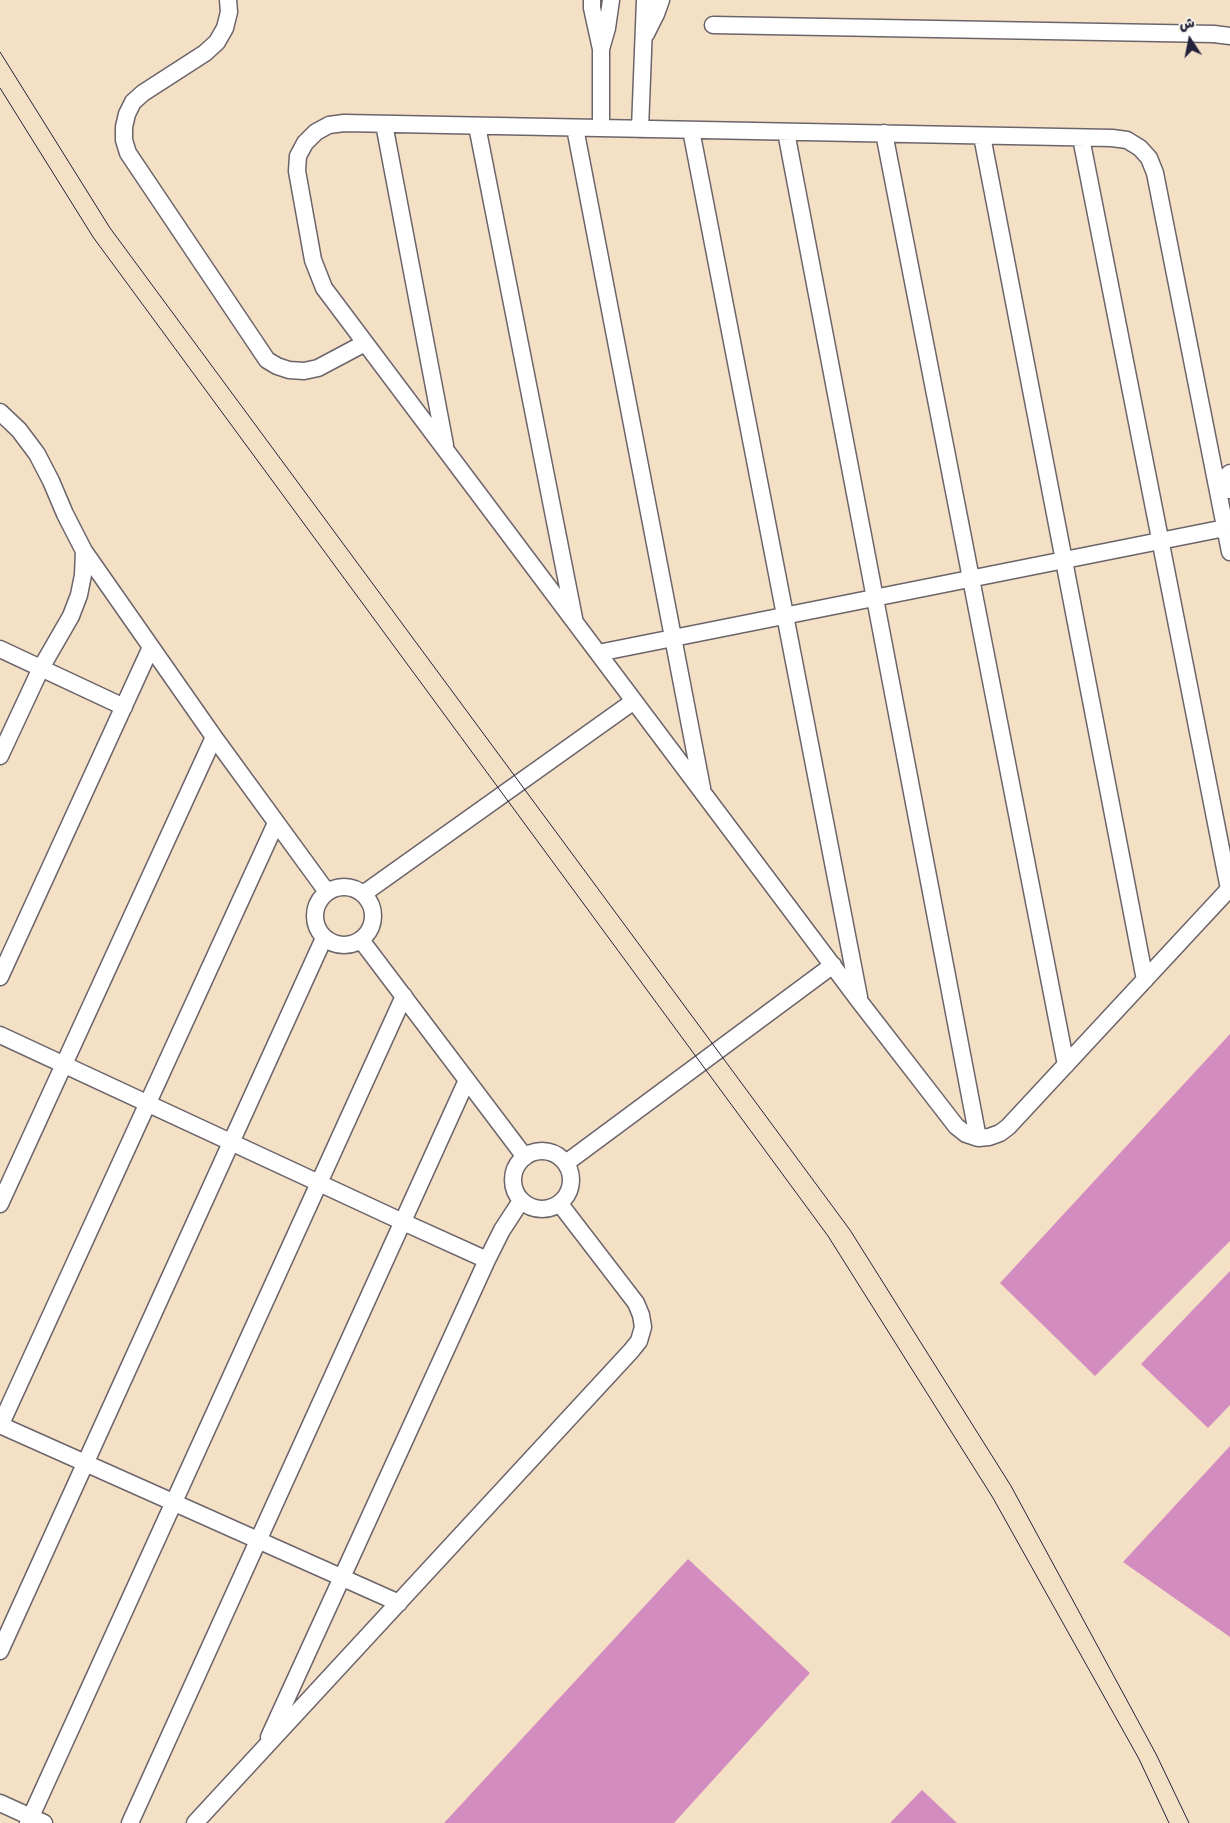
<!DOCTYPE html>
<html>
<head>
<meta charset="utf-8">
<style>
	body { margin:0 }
	#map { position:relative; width:1230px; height:1823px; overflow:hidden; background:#f4e0c5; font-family:Dekko,"Playpen Sans Arabic",sans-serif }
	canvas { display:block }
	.north { position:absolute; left:1165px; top:15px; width:50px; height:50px; -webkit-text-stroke:4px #f7f3e8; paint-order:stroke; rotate:349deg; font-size:14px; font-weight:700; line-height:20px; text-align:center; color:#22223b }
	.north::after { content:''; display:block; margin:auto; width:18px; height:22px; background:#22223b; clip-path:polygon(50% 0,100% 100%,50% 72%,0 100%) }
</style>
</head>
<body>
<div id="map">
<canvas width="1230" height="1823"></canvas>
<div class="north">ش</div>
</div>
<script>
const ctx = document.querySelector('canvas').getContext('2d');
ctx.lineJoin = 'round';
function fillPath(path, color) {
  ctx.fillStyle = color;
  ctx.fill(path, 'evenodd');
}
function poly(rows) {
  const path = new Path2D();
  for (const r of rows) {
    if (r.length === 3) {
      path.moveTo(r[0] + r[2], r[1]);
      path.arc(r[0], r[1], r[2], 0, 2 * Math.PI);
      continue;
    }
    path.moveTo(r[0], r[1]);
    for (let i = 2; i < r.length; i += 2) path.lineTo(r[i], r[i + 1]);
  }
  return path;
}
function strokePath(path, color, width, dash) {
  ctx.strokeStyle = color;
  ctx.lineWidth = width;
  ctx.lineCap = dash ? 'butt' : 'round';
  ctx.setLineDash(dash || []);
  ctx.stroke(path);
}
fillPath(poly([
	[1230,1034,1230,1241,1095,1376,1000,1283],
	[1230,1271,1230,1405,1208,1428,1141,1364],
	[1230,1446,1230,1637,1123,1562],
	[688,1559,810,1673,674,1823,444,1823],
	[922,1790,957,1823,890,1823]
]), '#d38cbf');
const service = poly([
	[228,0,229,12,225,28,217,42,205,53,143,93,133,102,127,114,124,127,124,140,128,153,267,360,277,366,289,370,304,371,318,368,365,343],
	[592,0,592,8,601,49,601,128],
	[713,25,1214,34,1230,36],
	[646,34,656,14,661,0],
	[601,49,607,28,611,0],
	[384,124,445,445],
	[477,126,574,618],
	[575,128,702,788],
	[640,129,645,0],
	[691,130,859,997],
	[786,132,978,1138],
	[884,133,1066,1065],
	[982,136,1145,980],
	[1081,138,1229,889],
	[0,412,19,430,37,454,51,481,65,514,84,551,214,737,327,892],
	[1230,473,1217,486,1230,490],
	[1230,552,1155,173,1149,158,1140,148,1127,140,1112,138,344,123,329,125,316,132,305,143,298,156,297,171,313,260,324,288,860,1002,956,1126,966,1134,978,1138,989,1137,1000,1133,1008,1127,1230,888],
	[0,649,124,707],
	[598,653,1225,528],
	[0,756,41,668,71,616,79,595,83,575,84,551],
	[344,916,29],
	[363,894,634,701],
	[361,940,525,1157],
	[0,977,151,647],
	[0,1035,403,1222,487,1260],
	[542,1180,29],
	[566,1163,833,965],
	[0,1204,214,737],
	[0,1425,399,1603],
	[0,1426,276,823],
	[0,1651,324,938],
	[269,1737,487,1260,502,1230,521,1201],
	[0,1803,44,1823],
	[28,1823,404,996],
	[130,1823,467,1080],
	[195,1823,631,1351,639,1341,643,1327,641,1315,636,1303,560,1204]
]);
strokePath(service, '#6c646b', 19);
strokePath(service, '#fff', 16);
strokePath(poly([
	[0,52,110,228,850,1230,1011,1486,1156,1754,1189,1823],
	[0,88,93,237,828,1236,993,1498,1139,1759,1169,1823]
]), '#22223b', 1);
</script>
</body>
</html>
